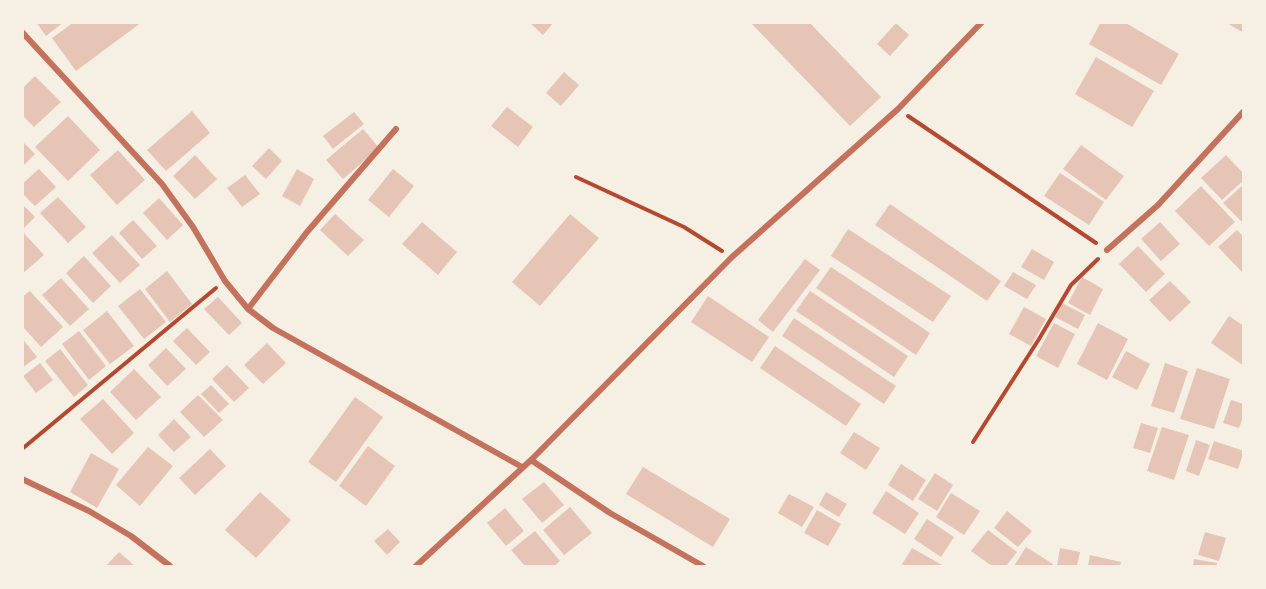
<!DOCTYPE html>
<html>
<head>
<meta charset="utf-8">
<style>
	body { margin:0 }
	#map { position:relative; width:1266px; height:589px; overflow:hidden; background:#f6efe4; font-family:"Alegreya Sans",sans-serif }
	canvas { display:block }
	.frame { position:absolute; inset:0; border:24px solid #f6efe4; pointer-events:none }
</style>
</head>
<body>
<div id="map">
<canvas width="1266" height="589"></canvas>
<div class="frame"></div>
</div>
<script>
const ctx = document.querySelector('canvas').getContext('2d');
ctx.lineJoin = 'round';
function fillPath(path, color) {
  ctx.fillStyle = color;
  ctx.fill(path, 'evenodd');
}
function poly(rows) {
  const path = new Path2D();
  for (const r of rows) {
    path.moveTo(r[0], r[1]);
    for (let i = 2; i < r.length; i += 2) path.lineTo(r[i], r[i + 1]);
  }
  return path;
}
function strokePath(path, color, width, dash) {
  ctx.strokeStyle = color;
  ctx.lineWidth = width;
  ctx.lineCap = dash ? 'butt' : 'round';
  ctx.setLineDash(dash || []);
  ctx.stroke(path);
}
fillPath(poly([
	[36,22,64,22,46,36],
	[74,22,142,22,76,71,52,38],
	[529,22,554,22,543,35],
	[750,22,809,22,881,97,850,126],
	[1101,22,1124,22,1179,54,1161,85,1089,44],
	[1225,22,1244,22,1244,33],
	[896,23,909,35,890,56,877,44],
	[1096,57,1154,91,1132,127,1075,94],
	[564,72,579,85,561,106,546,93],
	[35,76,61,102,34,127,22,115,22,89],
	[507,107,533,127,518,147,491,126],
	[192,111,210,133,166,171,147,150],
	[354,112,364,124,333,149,323,136],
	[68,116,100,150,68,181,35,147],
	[363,129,379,148,343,179,326,160],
	[22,141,35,154,22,167],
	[1081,145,1124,176,1106,200,1063,169],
	[269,148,282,161,266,179,252,166],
	[118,150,145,180,117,205,90,175],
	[195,155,217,179,195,199,173,176],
	[1226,155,1244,174,1244,180,1222,200,1201,178],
	[39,169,56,187,35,206,22,193,22,184],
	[297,169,314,179,300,206,282,196],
	[393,169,414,186,389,217,368,200],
	[1060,173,1104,202,1089,225,1044,196],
	[245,175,260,194,242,207,227,188],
	[1244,184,1244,220,1242,222,1223,203],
	[1201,186,1235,222,1209,246,1175,211],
	[58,197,86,227,68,243,40,213],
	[159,198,183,225,167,240,143,213],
	[22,204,35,217,24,228,22,226],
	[890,204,1001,281,987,301,875,225],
	[335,214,364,240,348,256,320,230],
	[570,214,599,238,540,306,512,282],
	[133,220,157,246,142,259,119,233],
	[422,222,457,252,438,275,402,244],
	[1160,222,1180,244,1161,261,1141,239],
	[848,229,951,296,933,322,831,256],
	[1237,230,1244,237,1244,274,1218,247],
	[22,231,44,255,22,274],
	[112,235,140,265,120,283,92,253],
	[1138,246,1165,274,1146,292,1119,264],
	[1032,249,1054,262,1044,280,1021,267],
	[84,256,111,286,93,303,66,273],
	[805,259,820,270,773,332,758,320],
	[831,267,930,333,916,355,816,288],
	[167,271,192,304,170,322,145,289],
	[1013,272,1036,285,1027,299,1004,286],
	[1082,277,1103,289,1090,315,1068,303],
	[61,278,89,309,70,326,42,295],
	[1170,281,1191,302,1170,322,1149,300],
	[140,289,166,322,144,339,118,306],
	[30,291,63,327,41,347,22,326,22,297],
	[810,291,908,356,894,377,796,311],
	[708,296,769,337,752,362,691,322],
	[218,297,242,323,229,335,204,309],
	[1062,303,1085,315,1078,329,1055,317],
	[1024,307,1046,319,1031,346,1009,334],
	[107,311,134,346,110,364,83,330],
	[1229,316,1244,326,1244,366,1211,343],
	[794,318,896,386,884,404,782,336],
	[1054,323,1075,334,1058,368,1036,356],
	[1098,323,1128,339,1107,380,1077,364],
	[187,328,210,352,196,365,173,341],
	[79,331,106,366,89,380,62,344],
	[22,338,37,357,22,368],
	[267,343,286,363,263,384,244,365],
	[775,346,861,404,846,426,760,368],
	[166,348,186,369,167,386,148,365],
	[60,349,88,385,74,397,45,361],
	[1126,351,1150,364,1137,390,1112,377],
	[40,363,53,380,36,393,23,376],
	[1165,363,1188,371,1174,413,1151,406],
	[227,365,249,388,234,402,212,379],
	[1197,368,1230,379,1214,429,1180,419],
	[134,369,161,397,136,420,110,392],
	[211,385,229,404,219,413,201,394],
	[198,395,223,420,204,437,180,412],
	[355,397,383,417,336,482,308,462],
	[103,399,134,433,112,454,80,419],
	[1231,400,1244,404,1244,415,1239,428,1223,423],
	[174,419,191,437,174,452,158,435],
	[1141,423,1158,428,1150,453,1133,448],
	[1162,427,1189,435,1174,480,1147,471],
	[854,432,880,448,866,470,840,453],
	[1196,440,1210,445,1199,476,1186,471],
	[1214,441,1244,451,1238,469,1208,459],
	[368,446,395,466,366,506,339,486],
	[148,447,173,466,140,506,116,485],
	[210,449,226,466,195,495,179,478],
	[91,453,119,469,97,508,70,492],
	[901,464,926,480,913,501,888,485],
	[643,467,730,519,713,547,626,494],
	[935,473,953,485,937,511,918,499],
	[544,482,564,505,542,523,522,499],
	[886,491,919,513,905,534,872,513],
	[260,492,291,520,256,558,225,530],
	[826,492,847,504,839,517,819,505],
	[951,493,980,511,964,535,936,517],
	[789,494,814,507,802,527,778,513],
	[570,507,592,533,564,555,543,530],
	[505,508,524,531,506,546,487,523],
	[817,510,841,524,828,546,804,533],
	[1007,511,1032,531,1018,547,994,528],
	[927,519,954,537,941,557,914,539],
	[388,529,400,542,387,555,374,541],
	[988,530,1017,552,1006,566,992,566,971,551],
	[535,531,560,561,554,566,525,566,511,550],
	[1205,532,1226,538,1219,561,1198,555],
	[1026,547,1053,564,1052,566,1014,566],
	[912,548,942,565,941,566,901,566],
	[1060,548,1080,552,1077,566,1057,566],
	[119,552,135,566,106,566],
	[1090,555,1121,562,1120,566,1088,566],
	[1194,559,1217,563,1217,566,1193,566]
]), '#e6c5b7');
strokePath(poly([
	[908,116,1096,243],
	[576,177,684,227,722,251],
	[973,442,1039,339,1071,285,1098,259],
	[22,449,216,288]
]), '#b5482f', 4);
strokePath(poly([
	[22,32,162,184,193,227,225,281,248,309,273,328,522,467],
	[1107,250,1158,205,1244,111],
	[248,309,307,232,396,129],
	[531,460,610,513,703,566],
	[22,479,89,511,131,536,170,566],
	[416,566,531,460,732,257,898,109,982,22]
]), '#c5725c', 6);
</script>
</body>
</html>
